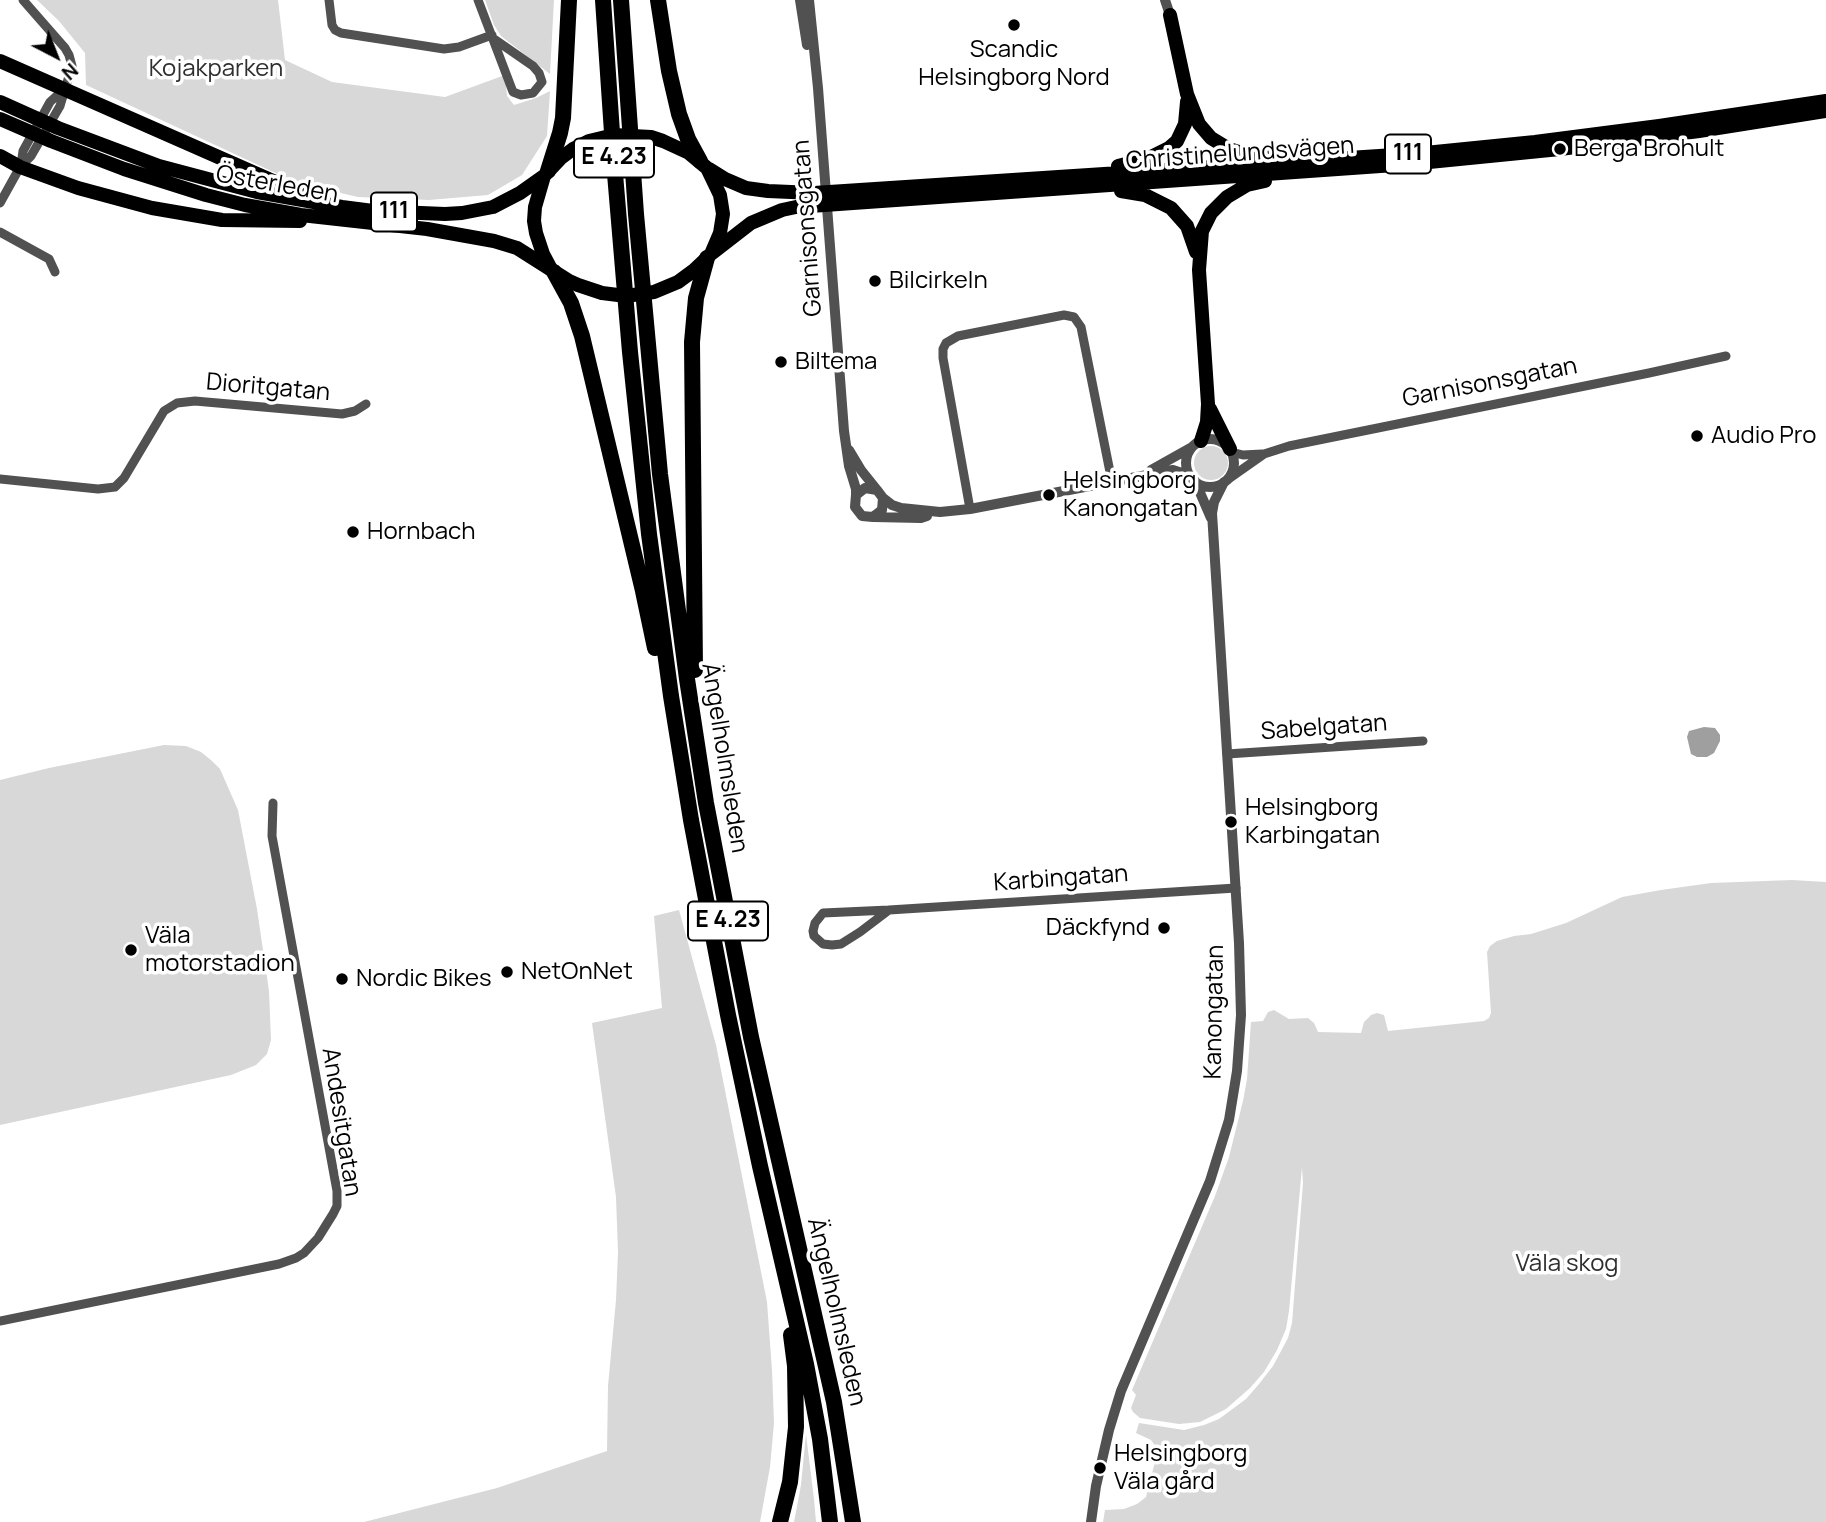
<!DOCTYPE html>
<html>
<head>
<meta charset="utf-8">
<style>
	body { margin:0 }
	#map { position:relative; width:1826px; height:1522px; overflow:hidden; background:#fff; font-family:Manrope,sans-serif }
	canvas { display:block }
	.north { position:absolute; left:21px; top:21px; width:70px; height:70px; -webkit-text-stroke:5px #fff; paint-order:stroke; rotate:138deg; font-size:19px; font-weight:700; line-height:28px; text-align:center; color:#000 }
	.north::after { content:''; display:block; margin:auto; width:24px; height:32px; background:#000; clip-path:polygon(50% 0,100% 100%,50% 72%,0 100%) }
</style>
</head>
<body>
<div id="map">
<canvas width="1826" height="1522"></canvas>
<div class="north">N</div>
</div>
<script>
const ctx = document.querySelector('canvas').getContext('2d');
ctx.lineJoin = 'round';
function fillPath(path, color) {
  ctx.fillStyle = color;
  ctx.fill(path, 'evenodd');
}
function poly(rows) {
  const path = new Path2D();
  for (const r of rows) {
    if (r.length === 3) {
      path.moveTo(r[0] + r[2], r[1]);
      path.arc(r[0], r[1], r[2], 0, 2 * Math.PI);
      continue;
    }
    path.moveTo(r[0], r[1]);
    for (let i = 2; i < r.length; i += 2) path.lineTo(r[i], r[i + 1]);
  }
  return path;
}
function strokePath(path, color, width, dash) {
  ctx.strokeStyle = color;
  ctx.lineWidth = width;
  ctx.lineCap = dash ? 'butt' : 'round';
  ctx.setLineDash(dash || []);
  ctx.stroke(path);
}
function label(font, color, halo, rows, align = 'center') {
  ctx.font = font + ' Manrope,sans-serif';
  ctx.lineWidth = 7;
  ctx.setLineDash([]);
  ctx.textBaseline = 'middle';
  ctx.strokeStyle = halo;
  ctx.fillStyle = color;
  for (const [text, x, y, turn = 0] of rows) {
    ctx.save();
    ctx.translate(x, y);
    ctx.rotate((+turn || 0) * Math.PI / 180);
    ctx.textAlign = isNaN(turn) ? turn : align;
    if (halo) ctx.strokeText(text, 0, 0);
    ctx.fillText(text, 0, 0);
    ctx.restore();
  }
}
fillPath(poly([
	[37,0,278,0,285,60,332,82,445,97,505,75,507,96,514,105,536,98,550,91,547,136,522,175,488,195,429,200,358,197,297,183,86,85,85,53,59,21],
	[485,0,554,0,550,74,501,36,494,25],
	[1211,463,17],
	[164,745,186,746,201,752,212,761,220,769,238,810,257,909,269,991,271,1040,267,1054,256,1065,231,1075,0,1125,0,780,49,768],
	[1792,880,1826,882,1826,1522,1103,1522,1105,1510,1124,1509,1137,1504,1146,1497,1158,1450,1151,1440,1136,1433,1139,1423,1184,1430,1204,1425,1219,1419,1246,1399,1259,1384,1273,1366,1288,1338,1292,1323,1303,1183,1302,1167,1289,1311,1286,1329,1277,1350,1264,1372,1250,1388,1226,1409,1200,1422,1179,1424,1140,1418,1133,1412,1131,1408,1136,1395,1132,1390,1215,1196,1229,1157,1243,1101,1247,1079,1251,1022,1263,1021,1268,1012,1274,1010,1289,1019,1308,1018,1314,1023,1318,1032,1361,1033,1364,1022,1371,1015,1377,1013,1384,1015,1388,1031,1484,1021,1489,1018,1491,1013,1487,952,1490,946,1497,941,1514,936,1531,934,1566,923,1622,897,1661,890,1711,883],
	[679,910,716,1045,767,1302,772,1370,774,1423,770,1467,760,1522,364,1522,497,1488,607,1451,608,1386,616,1300,618,1252,616,1197,592,1023,662,1008,654,916],
	[806,1434,814,1499,816,1522,794,1522,801,1485]
]), '#d8d8d8');
fillPath(poly([
	[1704,727,1715,728,1720,735,1720,741,1714,753,1707,757,1697,757,1691,754,1687,737,1689,731]
]), '#9f9f9f');
strokePath(poly([
	[329,0,332,25,335,30,341,33,444,49,459,47,492,35],
	[478,0,513,92,521,95,533,93,542,82,539,73,533,66,494,39],
	[21,165,23,151,50,102,63,90],
	[0,203,20,167,31,156,60,106,72,66,69,55,65,48,23,0],
	[0,232,49,259,55,272],
	[1231,452,1243,455,1262,454],
	[0,479,98,489,115,487,124,478,164,411,177,403,195,401,342,414,355,411,366,404],
	[1227,480,1264,454,1289,446,1649,373,1726,356],
	[970,509,943,358,943,349,946,343,958,336,1064,315,1074,317,1081,327,1112,482],
	[1227,754,1423,741],
	[889,910,823,913,815,923,813,931,814,936,823,944,832,945,841,944,860,932,889,910,1236,888],
	[0,1321,279,1264,296,1258,304,1253,318,1238,333,1214,337,1206,337,1191,272,836,273,803]
]), '#515151', 9);
strokePath(poly([
	[800,0,807,45],
	[809,0,818,88,844,431,849,466,856,489,856,495],
	[1165,0,1170,15],
	[1210,463,24],
	[849,450,861,470,877,490],
	[1151,470,1192,447],
	[1195,481,1211,518],
	[883,498,882,510,873,517,862,516,855,507,856,495,865,488,877,490,883,498,892,505,901,508,940,512,970,509,1173,470,1191,476],
	[874,517,921,518,927,516],
	[1091,1522,1096,1486,1109,1430,1121,1391,1210,1181,1229,1120,1237,1071,1241,1015,1239,943,1212,513,1214,502,1224,482]
]), '#515151', 10);
strokePath(poly([
	[1170,15,1187,94,1199,124,1211,138,1229,149,1248,155,1265,156],
	[0,61,282,185,310,195],
	[0,102,58,128,159,166,257,192,342,207,373,211,445,214,462,213,493,207,520,193,544,176],
	[0,119,51,141,124,169,206,195,245,205,301,215,427,229,494,241,517,248,569,281,578,285,602,293,626,296,654,292,678,282,693,271,711,254,720,233,723,214,720,195,707,168,689,153,663,141,651,137,614,135,589,141,573,149,561,158,544,176,535,207,534,221,536,233,543,254,551,269],
	[0,156,20,167,78,188,152,208,222,220,300,221],
	[1118,166,1149,158,1169,148,1177,141,1185,124,1187,102],
	[709,169,725,179,746,188,768,191,814,193,1425,153,1535,142,1659,126,1826,101],
	[1121,191,1145,195,1171,208,1187,226,1196,252],
	[711,254,751,223,782,210,796,207,1409,164,1560,149,1699,131,1826,111],
	[1210,409,1230,449],
	[1201,441,1207,422,1208,404,1199,270,1202,231,1211,213,1227,197,1247,185,1265,181]
]), '#000', 14);
strokePath(poly([
	[603,0,614,162,630,352,649,534,671,696,691,820,728,1015,760,1166,806,1364,820,1439,830,1522],
	[621,0,636,214,660,474,687,679,706,803,751,1037,834,1402,853,1522],
	[658,0,669,71,679,114,688,139,700,161],
	[548,171,560,133,563,118,569,0],
	[554,272,571,303,582,336,643,591,655,648],
	[695,670,692,342,696,298,707,258],
	[780,1522,790,1482,796,1427,795,1366,791,1335]
]), '#000', 16);
for (const [x, y, r, color] of [
	[1014,25,7,"#000"],
	[1560,149,7,"#000"],
	[875,281,7,"#000"],
	[781,362,7,"#000"],
	[1697,436,7,"#000"],
	[1049,495,7,"#000"],
	[353,532,7,"#000"],
	[1231,822,7,"#000"],
	[1164,928,7,"#000"],
	[131,950,7,"#000"],
	[507,972,7,"#000"],
	[342,979,7,"#000"],
	[1100,1468,7,"#000"]
]) {
  const dot = new Path2D();
  dot.arc(x, y, r, 0, 2 * Math.PI);
  ctx.fillStyle = color;
  ctx.fill(dot);
  strokePath(dot, '#fff', 2.5);
}
for (const [x, y, w] of [
	[1408,154,46],
	[614,158,80],
	[394,212,46],
	[728,921,80]
]) {
  const box = new Path2D();
  box.roundRect(x - w / 2, y - 19.5, w, 39, 5);
  ctx.fillStyle = '#fff';
  ctx.fill(box);
  strokePath(box, '#000', 2);
}
label('bold 23px', '#000', null, [
	["111",1408,154],
	["E 4.23",614,158],
	["111",394,212],
	["E 4.23",728,921]
]);
label('24px', '#000', '#fff', [
	["Scandic",1014,50,"center"],
	["Helsingborg Nord",1014,78,"center"],
	["Berga Brohult",1574,149],
	["Bilcirkeln",889,281],
	["Biltema",795,362],
	["Audio Pro",1711,436],
	["Helsingborg",1063,481],
	["Kanongatan",1063,509],
	["Hornbach",367,532],
	["Helsingborg",1245,808],
	["Karbingatan",1245,836],
	["Däckfynd",1150,928,"right"],
	["Väla",145,936],
	["motorstadion",145,964],
	["NetOnNet",521,972],
	["Nordic Bikes",356,979],
	["Helsingborg",1114,1454],
	["Väla gård",1114,1482]
], 'left');
label('24px', '#2f2f2f', '#fff', [
	["Kojakparken",216,69],
	["Väla skog",1567,1264]
]);
label('24px', '#000', '#fff', [
	["Christinelundsvägen",1240,154,-4],
	["Österleden",277,185,10],
	["Garnisonsgatan",808,228,-94],
	["Garnisonsgatan",1490,383,-11],
	["Dioritgatan",268,388,5],
	["Sabelgatan",1324,728,-4],
	["Ängelholmsleden",724,758,81],
	["Karbingatan",1061,879,-4],
	["Kanongatan",1215,1012,-89],
	["Andesitgatan",341,1122,81],
	["Ängelholmsleden",836,1312,77]
]);
</script>
</body>
</html>
